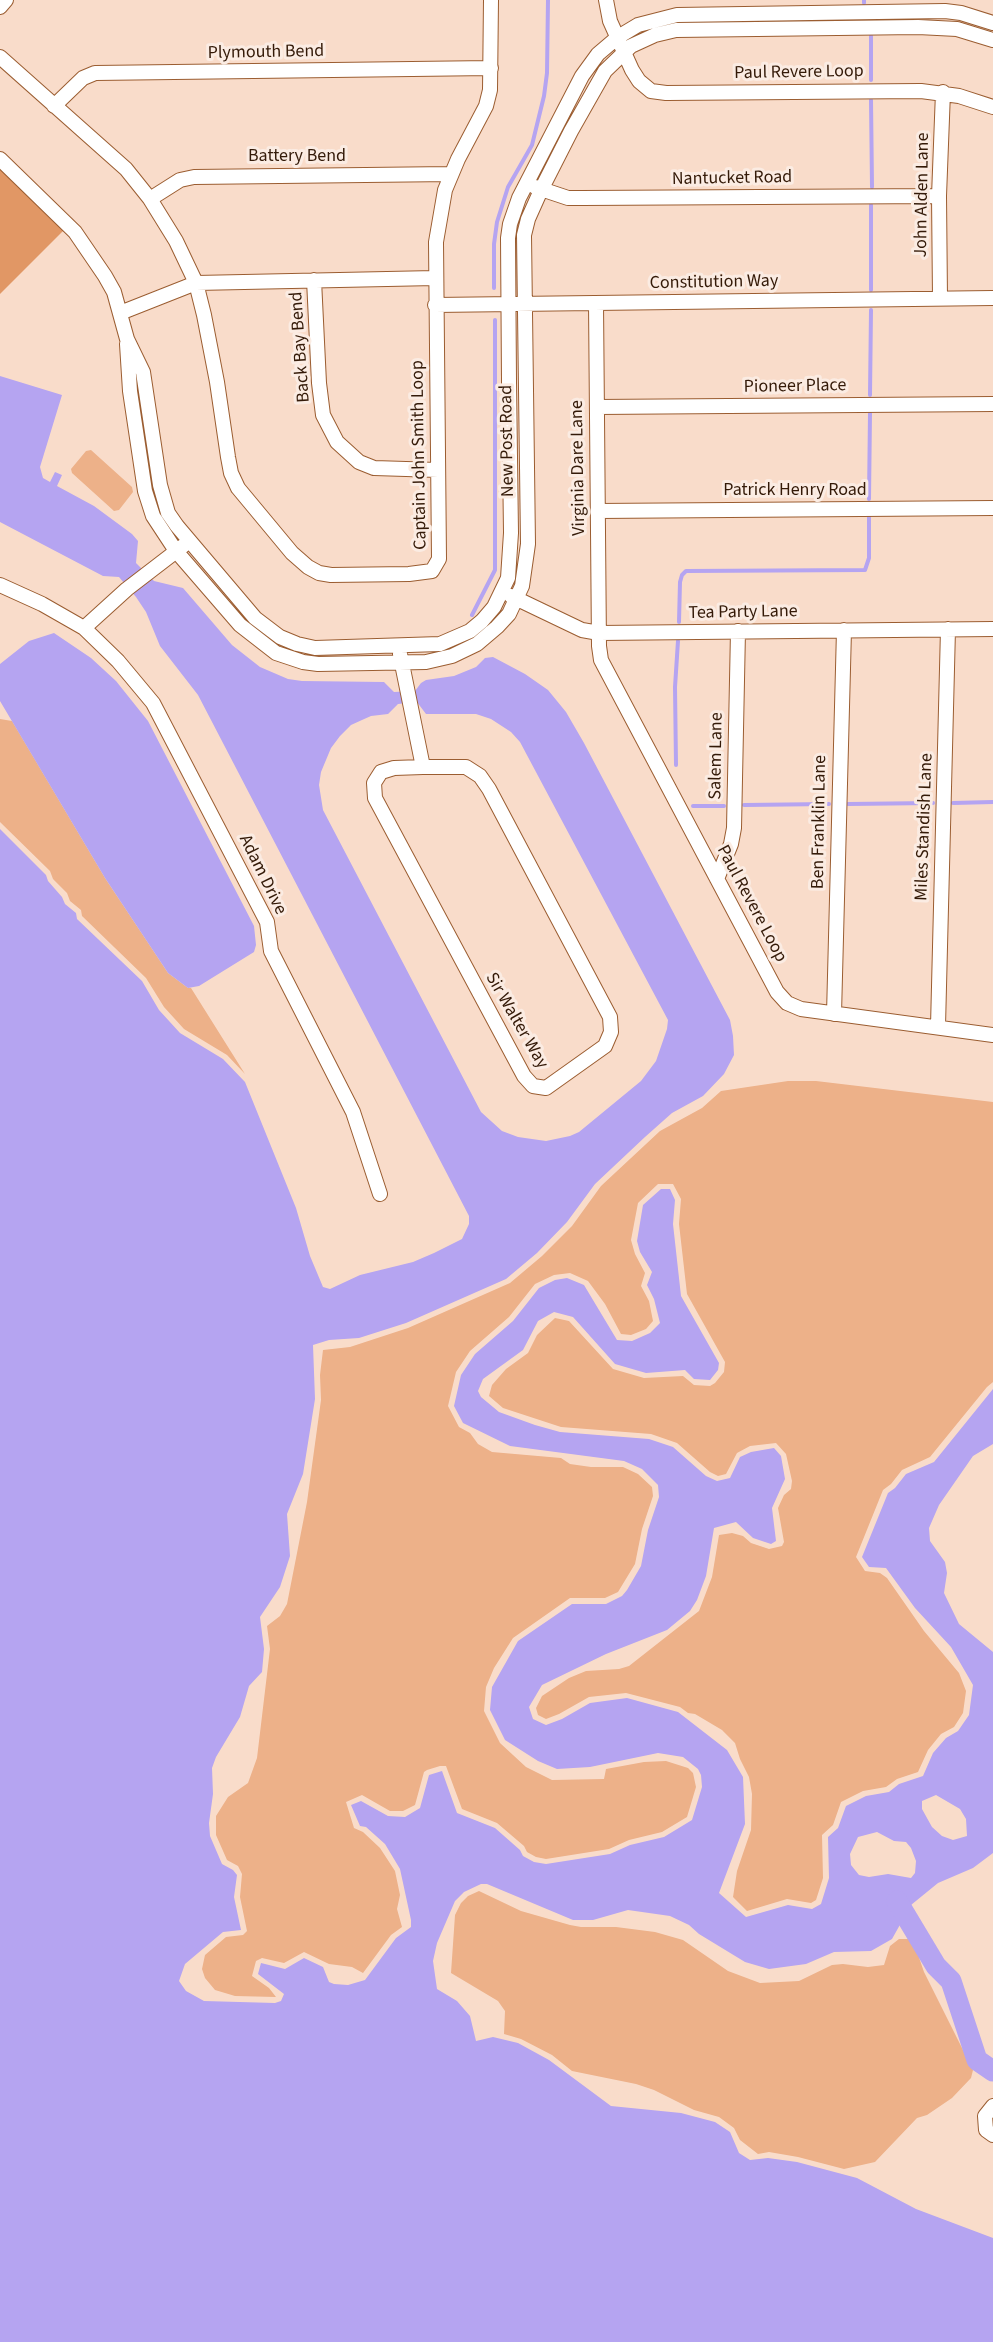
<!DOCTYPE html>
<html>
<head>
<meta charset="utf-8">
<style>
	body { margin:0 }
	canvas { display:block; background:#f9dcca }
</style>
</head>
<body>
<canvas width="993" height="2342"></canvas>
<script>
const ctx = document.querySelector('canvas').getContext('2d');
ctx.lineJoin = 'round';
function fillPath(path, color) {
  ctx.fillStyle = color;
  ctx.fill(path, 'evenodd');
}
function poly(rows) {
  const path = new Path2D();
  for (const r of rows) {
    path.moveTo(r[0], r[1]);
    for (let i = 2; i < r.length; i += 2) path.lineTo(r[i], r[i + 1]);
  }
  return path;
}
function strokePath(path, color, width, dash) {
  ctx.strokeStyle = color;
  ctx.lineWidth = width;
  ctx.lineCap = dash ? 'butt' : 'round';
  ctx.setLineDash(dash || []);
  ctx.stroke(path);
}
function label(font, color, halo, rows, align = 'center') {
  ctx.font = font + ' "Source Sans 3",sans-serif';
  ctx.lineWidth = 6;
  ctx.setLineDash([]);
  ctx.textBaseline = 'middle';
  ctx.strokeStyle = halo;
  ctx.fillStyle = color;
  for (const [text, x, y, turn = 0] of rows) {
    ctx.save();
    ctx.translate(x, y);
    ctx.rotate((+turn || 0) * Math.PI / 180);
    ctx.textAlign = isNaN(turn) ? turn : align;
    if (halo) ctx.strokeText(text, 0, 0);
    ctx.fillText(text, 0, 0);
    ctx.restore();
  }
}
fillPath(poly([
	[91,450,132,487,133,492,119,510,114,511,72,473,71,469,86,451],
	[0,719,12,721,105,878,168,973,188,988,191,988,245,1074,227,1055,184,1029,164,1007,146,978,82,916,81,910,70,901,67,893,53,879,50,871,0,822],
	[788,1081,816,1081,993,1102,993,1382,987,1387,930,1457,902,1470,891,1484,883,1490,856,1557,865,1571,880,1573,887,1578,924,1631,959,1673,966,1691,963,1713,954,1727,941,1734,928,1750,918,1772,897,1779,886,1787,863,1791,841,1802,833,1825,822,1835,823,1878,816,1900,811,1903,787,1899,747,1911,733,1897,737,1871,751,1830,752,1794,749,1777,740,1759,735,1743,722,1730,695,1714,688,1713,680,1707,626,1693,589,1697,559,1714,546,1719,538,1715,536,1708,542,1696,569,1678,586,1671,619,1669,629,1666,699,1611,712,1577,719,1535,732,1533,743,1536,751,1543,769,1549,782,1546,784,1542,778,1508,784,1495,791,1489,792,1481,786,1454,776,1443,750,1446,737,1453,726,1474,718,1476,710,1472,677,1443,651,1434,561,1427,503,1408,489,1396,492,1385,506,1369,528,1353,537,1335,555,1318,569,1321,613,1369,644,1378,683,1376,694,1385,710,1386,715,1383,724,1372,725,1362,687,1294,679,1224,681,1199,673,1184,658,1184,638,1203,631,1240,635,1254,645,1273,641,1286,649,1301,653,1321,646,1329,631,1335,621,1334,605,1304,588,1281,570,1273,554,1275,535,1284,509,1317,470,1351,456,1372,448,1406,459,1427,470,1433,478,1444,492,1452,561,1458,570,1464,591,1467,623,1467,638,1474,652,1487,653,1496,642,1529,635,1564,618,1592,605,1598,570,1598,513,1638,494,1668,486,1687,484,1711,500,1743,526,1767,552,1780,604,1779,606,1769,644,1762,666,1761,688,1768,693,1773,696,1787,687,1817,662,1832,629,1840,609,1849,546,1859,536,1857,527,1852,524,1846,497,1823,462,1809,446,1766,440,1766,427,1770,424,1772,415,1805,403,1811,390,1811,362,1795,346,1802,354,1828,363,1832,380,1848,395,1871,400,1895,397,1909,402,1927,391,1935,363,1973,352,1967,329,1964,304,1952,284,1963,262,1958,256,1961,252,1976,269,1988,276,1997,235,1996,215,1990,205,1978,202,1969,205,1955,226,1937,243,1935,247,1931,240,1897,242,1874,238,1866,227,1860,216,1835,216,1816,228,1797,248,1783,257,1758,270,1649,267,1626,280,1616,287,1604,307,1502,321,1400,320,1375,323,1350,350,1347,408,1328,510,1283,542,1256,572,1226,601,1186,660,1131,702,1108,721,1091],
	[479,1891,521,1911,570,1925,581,1927,616,1927,655,1932,683,1940,728,1971,760,1983,799,1981,832,1965,843,1964,868,1967,884,1965,890,1946,899,1939,909,1939,914,1943,924,1972,973,2070,971,2078,952,2098,927,2115,917,2118,875,2162,844,2169,798,2157,769,2152,758,2154,740,2140,734,2128,719,2117,694,2110,654,2090,636,2084,572,2071,552,2055,521,2039,504,2034,505,2011,498,2001,451,1973,455,1915,461,1903,468,1896]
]), '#edb189');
fillPath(poly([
	[0,158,72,222,0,294]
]), '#e19765');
fillPath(poly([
	[0,376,62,395,40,467,43,478,50,482,55,472,62,475,57,486,94,506,132,534,138,541,136,563,154,581,183,588,232,645,260,667,288,679,302,681,384,682,394,692,415,691,421,683,426,680,454,676,476,667,485,658,493,657,525,674,548,690,566,712,584,743,730,1020,733,1036,734,1055,724,1074,703,1096,672,1113,645,1137,595,1184,567,1222,537,1253,506,1279,406,1323,359,1338,329,1340,313,1345,315,1399,303,1474,287,1514,290,1556,280,1587,260,1617,264,1649,262,1672,249,1686,240,1717,216,1757,212,1768,213,1794,209,1823,210,1836,222,1864,233,1870,237,1875,234,1897,241,1930,223,1932,185,1964,179,1981,186,1991,204,2001,275,2003,281,2001,284,1994,258,1974,261,1963,285,1969,304,1958,323,1967,329,1982,334,1984,348,1985,365,1980,396,1938,411,1927,411,1920,400,1869,385,1844,366,1827,360,1826,351,1805,361,1801,388,1816,405,1817,420,1808,429,1775,442,1771,457,1813,495,1828,520,1850,523,1856,534,1862,546,1864,610,1854,630,1845,664,1837,692,1820,702,1787,701,1775,698,1769,683,1757,658,1753,590,1767,557,1769,538,1761,505,1740,490,1710,492,1687,518,1641,572,1604,606,1604,622,1596,627,1590,641,1566,648,1530,659,1497,658,1485,642,1469,624,1461,510,1446,463,1423,454,1406,461,1375,475,1354,513,1321,539,1288,555,1280,567,1278,584,1285,617,1340,632,1341,650,1333,660,1323,654,1299,647,1285,652,1272,640,1252,637,1241,643,1205,661,1189,670,1189,675,1200,673,1224,681,1296,719,1363,718,1370,710,1380,694,1379,685,1370,646,1373,615,1364,573,1317,554,1312,538,1321,523,1350,483,1379,478,1391,481,1397,499,1412,535,1425,560,1432,649,1439,673,1447,706,1476,717,1481,730,1478,740,1457,751,1452,774,1448,781,1456,785,1479,772,1508,776,1541,771,1544,753,1538,736,1522,714,1528,706,1576,697,1600,690,1611,667,1630,606,1654,542,1685,529,1707,533,1719,546,1725,562,1719,590,1703,627,1698,678,1712,727,1750,743,1777,745,1824,719,1893,746,1917,788,1905,812,1909,821,1904,829,1878,828,1837,838,1828,846,1806,866,1796,889,1792,899,1784,923,1776,933,1753,946,1738,958,1731,969,1715,973,1685,951,1647,915,1608,886,1568,869,1567,862,1557,888,1493,895,1488,906,1474,934,1462,993,1389,993,1444,973,1456,939,1505,929,1528,930,1541,945,1562,947,1573,944,1593,959,1624,993,1652,993,1853,973,1868,938,1883,911,1905,892,1939,871,1951,834,1952,806,1964,769,1969,745,1962,699,1934,689,1925,670,1916,628,1910,593,1920,573,1920,487,1884,481,1884,464,1892,455,1901,437,1943,433,1961,437,1989,457,2001,470,2016,476,2041,493,2037,518,2043,549,2060,611,2106,681,2113,715,2122,730,2132,739,2153,750,2160,768,2158,797,2162,857,2178,916,2209,993,2238,993,2342,0,2342,0,829,46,875,48,881,62,897,65,904,76,913,77,919,142,981,159,1010,180,1033,223,1059,245,1082,296,1208,310,1256,323,1287,330,1289,360,1275,413,1262,434,1253,462,1239,469,1224,469,1216,198,695,160,646,146,612,136,597,119,577,103,576,0,522],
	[417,702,426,714,476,714,491,719,511,732,520,742,668,1020,667,1029,656,1061,641,1081,579,1132,570,1136,546,1141,518,1137,502,1131,481,1112,323,810,319,785,321,772,331,748,340,736,351,725,362,720,371,716,388,714,398,704],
	[936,1795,960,1809,966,1819,967,1836,953,1840,942,1836,932,1827,922,1809,922,1801],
	[877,1832,894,1841,906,1842,911,1848,916,1861,915,1873,911,1878,888,1874,869,1877,859,1875,851,1865,850,1854,858,1837],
	[54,633,91,658,116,681,148,721,254,926,256,945,254,952,199,986,188,988,168,973,105,878,0,701,0,664,29,641]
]), '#b5a4f1');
strokePath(poly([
	[864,0,864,3],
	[871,36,871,80],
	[871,100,872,187],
	[871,205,871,290],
	[494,288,494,244,497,222,508,187,532,145,544,96,547,73,548,0],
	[870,395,871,310],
	[869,499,870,413],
	[472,615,495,570,495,320],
	[679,622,680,582,682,575,686,571,865,570,869,558,869,517],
	[676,765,675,687,678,641],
	[953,803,993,802],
	[848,804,933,803],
	[744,805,829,804],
	[693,806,724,806]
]), '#b5a4f1', 4);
strokePath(poly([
	[897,1901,936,1966,951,1981,977,2060,993,2071]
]), '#b5a4f1', 21);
const minor = poly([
	[606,0,610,21,632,70,639,81,651,91,666,93,921,91,959,96,993,107],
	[0,7,6,0],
	[0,57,126,169,150,199,176,241,196,283,204,315,217,382,228,457,231,473,238,488,292,553,308,567,319,573,331,575,409,574,432,571,439,559,436,242,445,190,458,159,486,106,490,90,491,0],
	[54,106,83,78,95,73,491,68],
	[0,159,75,232,105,276,114,292,127,339,143,372,160,485,168,513,177,526,255,618,280,637,297,644,315,648,440,644,470,631,482,621,494,607,508,578,511,533,509,381,508,238,510,224,519,198,582,76,598,54,618,37,638,25,677,15,945,11,961,13,993,23],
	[535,187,568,198,582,198,939,196],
	[150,199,180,180,194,177,451,174],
	[314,280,319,383,323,415,337,442,359,462,374,468,438,470],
	[940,298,939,196,943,92],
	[596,303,599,646,601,660,777,992,787,1003,801,1009,993,1035],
	[435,305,993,298],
	[120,313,196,283,435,278],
	[127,344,130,391,145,491,153,516,176,551,240,625,276,653,303,662,318,664,426,662,452,656,477,644,497,627,509,614,522,586,528,544,524,235,528,219,541,190,571,131,605,71,631,46,655,35,676,30,918,27,957,29,993,40],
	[597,407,993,404],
	[598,511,993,508],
	[0,585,42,604,84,628,118,661,153,703,267,922,271,951,353,1112,380,1194],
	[511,596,582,630,599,633,993,629],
	[84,628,127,589,183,546],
	[400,654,423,767],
	[423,767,466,767,480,776,489,789,610,1017,611,1032,605,1046,546,1088,533,1086,524,1076,375,798,374,783,381,772,394,768,423,767],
	[717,879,731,844,734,828,738,631],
	[834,1014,844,630],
	[938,1026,948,629],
	[993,2106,985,2116,986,2130,993,2135]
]);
strokePath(minor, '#9b5d31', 16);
strokePath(minor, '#fff', 14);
label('18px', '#341a08', '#fbece3', [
	["Plymouth Bend",266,53,-1],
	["Paul Revere Loop",799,73,-1],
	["Battery Bend",297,157],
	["Nantucket Road",732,179,-1],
	["John Alden Lane",923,195,-89],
	["Constitution Way",714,283,-1],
	["Back Bay Bend",301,347,-94],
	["Pioneer Place",795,387,-1],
	["New Post Road",508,441,-91],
	["Captain John Smith Loop",420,455,-91],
	["Virginia Dare Lane",579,468,-91],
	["Patrick Henry Road",795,491],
	["Tea Party Lane",743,613,-1],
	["Salem Lane",717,756,-89],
	["Ben Franklin Lane",820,822,-89],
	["Miles Standish Lane",925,827,-88],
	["Adam Drive",262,875,64],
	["Paul Revere Loop",751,904,62],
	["Sir Walter Way",516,1021,60]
]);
</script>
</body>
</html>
